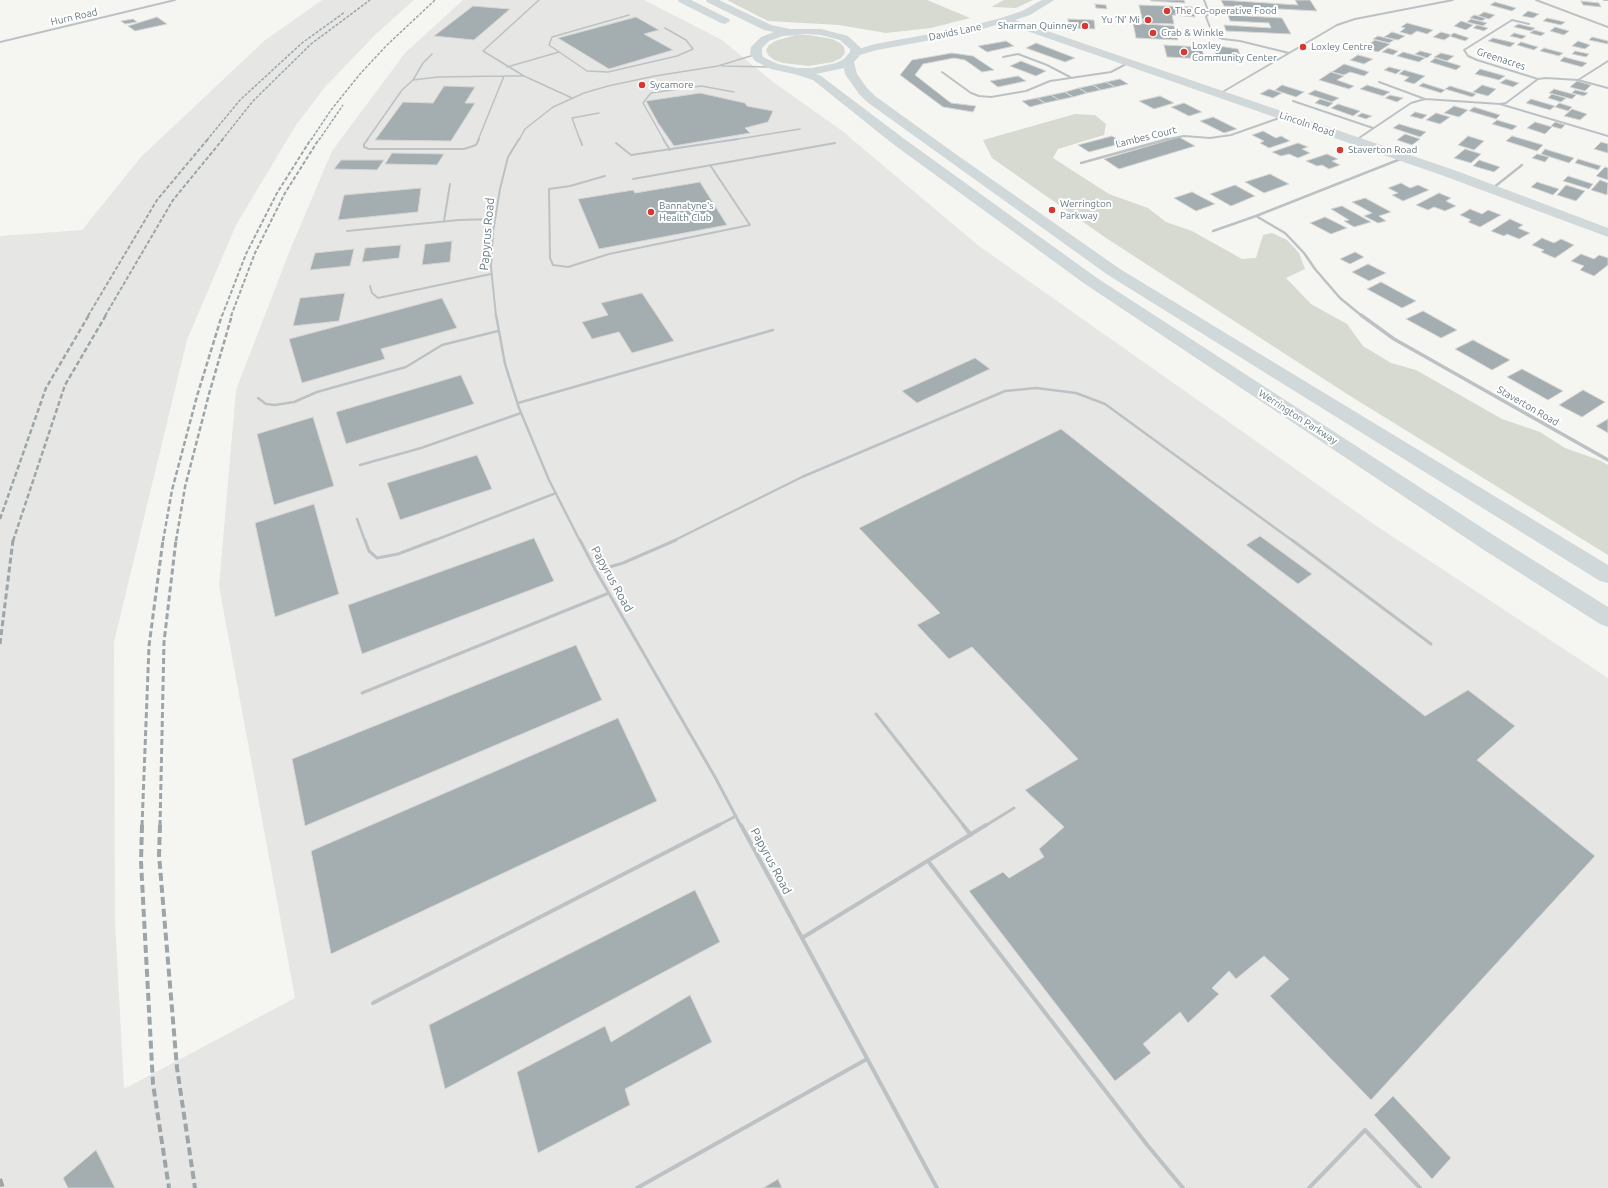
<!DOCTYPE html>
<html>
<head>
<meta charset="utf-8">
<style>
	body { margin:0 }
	canvas { display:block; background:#f5f5f2 }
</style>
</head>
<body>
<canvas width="1608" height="1188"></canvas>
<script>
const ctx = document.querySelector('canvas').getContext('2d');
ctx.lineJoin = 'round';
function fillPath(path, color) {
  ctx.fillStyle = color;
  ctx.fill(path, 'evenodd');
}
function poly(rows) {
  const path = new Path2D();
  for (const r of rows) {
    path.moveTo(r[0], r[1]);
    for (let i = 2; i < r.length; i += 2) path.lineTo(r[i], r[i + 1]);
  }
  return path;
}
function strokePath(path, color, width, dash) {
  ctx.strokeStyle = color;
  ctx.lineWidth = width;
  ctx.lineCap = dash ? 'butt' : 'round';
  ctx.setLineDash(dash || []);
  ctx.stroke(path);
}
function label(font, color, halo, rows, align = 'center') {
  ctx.font = font + ' Ubuntu,sans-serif';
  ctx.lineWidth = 4;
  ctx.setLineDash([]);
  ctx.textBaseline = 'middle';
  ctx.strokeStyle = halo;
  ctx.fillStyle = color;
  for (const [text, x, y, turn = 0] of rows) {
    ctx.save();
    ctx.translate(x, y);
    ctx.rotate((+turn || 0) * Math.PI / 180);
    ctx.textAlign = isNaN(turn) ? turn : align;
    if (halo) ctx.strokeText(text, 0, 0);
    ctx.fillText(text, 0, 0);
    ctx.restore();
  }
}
fillPath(poly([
	[322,0,414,0,375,35,325,87,296,125,236,225,187,340,114,642,115,921,124,1089,295,998,219,586,236,390,290,250,332,151,405,53,463,0,644,0,722,40,773,82,841,130,979,246,1375,525,1608,678,1608,1188,0,1188,0,236,82,230,141,157,264,41]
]), '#e6e6e5');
fillPath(poly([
	[727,0,927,0,970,18,931,28,886,33,839,25,768,21],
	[1004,0,1033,0,1016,8,991,7],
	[796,35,809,35,832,39,840,43,844,47,845,53,841,58,833,62,809,66,783,63,774,60,768,55,766,50,769,45,775,41],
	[1075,114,1095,115,1106,124,1104,135,1058,149,1053,158,1109,194,1148,208,1166,222,1192,231,1242,259,1256,258,1263,235,1272,233,1287,240,1299,253,1305,269,1286,278,1311,304,1347,324,1363,346,1391,363,1416,370,1502,419,1540,432,1565,448,1599,460,1608,465,1608,555,1347,394,1106,238,992,158,983,140]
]), '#d6dad1');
const building = poly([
	[1150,0,1184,0,1185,3,1151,1,1150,0],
	[1221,0,1298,5,1295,0,1310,0,1317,11,1224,6,1221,0],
	[1581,1,1599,3,1601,7,1583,5,1581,1],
	[1495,2,1516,8,1512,11,1490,5,1495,2],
	[1095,4,1106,5,1107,9,1096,8,1095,4],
	[1139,5,1192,7,1195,17,1172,15,1174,24,1143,23,1139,5],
	[473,6,510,9,474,40,434,36,473,6],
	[1528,11,1539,14,1533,18,1522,16,1528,11],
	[1484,12,1495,15,1489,19,1478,16,1484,12],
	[1228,15,1282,18,1291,34,1226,31,1224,25,1271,28,1269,23,1230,21,1228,15],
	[1474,15,1486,18,1482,21,1470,18,1474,15],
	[157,17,167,24,135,31,128,26,157,17],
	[636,17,659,30,644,34,673,50,609,69,558,38,636,17],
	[1547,18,1565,22,1561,25,1543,21,1547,18],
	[133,19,137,22,125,24,121,21,133,19],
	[1068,19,1094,20,1095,29,1069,28,1068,19],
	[1471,19,1487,23,1483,26,1467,22,1471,19],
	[1461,21,1473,25,1466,30,1454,26,1461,21],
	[1133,23,1174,26,1178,40,1136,38,1133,23],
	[1407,23,1433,30,1427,34,1417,31,1411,35,1400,32,1405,28,1401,27,1407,23],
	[1518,24,1535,28,1531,31,1514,27,1518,24],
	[1477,25,1488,28,1484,31,1473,28,1477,25],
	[1555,27,1569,31,1564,35,1550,31,1555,27],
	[1534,30,1545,33,1541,36,1530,33,1534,30],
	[1392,32,1405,36,1398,40,1384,37,1392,32],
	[1441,32,1452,35,1444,40,1433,37,1441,32],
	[1454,33,1469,38,1465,41,1449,36,1454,33],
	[1514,33,1526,36,1522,39,1510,36,1514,33],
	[1378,36,1394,40,1389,43,1373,39,1378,36],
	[1592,37,1608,41,1608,44,1589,40,1592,37],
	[1493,38,1515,43,1510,47,1488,41,1493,38],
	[1375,40,1390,44,1378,52,1363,48,1375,40],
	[1006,41,1014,46,987,52,978,46,1006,41],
	[1578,41,1590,45,1585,49,1572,46,1578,41],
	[1521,42,1538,47,1534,50,1517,45,1521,42],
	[1036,43,1075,58,1065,62,1026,48,1036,43],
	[1164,45,1201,47,1205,59,1167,57,1164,45],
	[1219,46,1238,49,1243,62,1218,61,1213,47,1220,48,1219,46],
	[1388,48,1398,51,1393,55,1382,52,1388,48],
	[1544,48,1563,53,1559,56,1540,51,1544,48],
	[1420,51,1432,54,1427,58,1415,54,1420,51],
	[1575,51,1589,54,1586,57,1572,54,1575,51],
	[1403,52,1425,58,1419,62,1397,56,1403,52],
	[952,53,973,56,994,70,982,72,965,60,954,58,923,64,915,75,951,103,976,106,973,112,943,107,900,75,912,60,952,53],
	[1441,53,1454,56,1447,61,1434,57,1441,53],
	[1358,55,1373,59,1364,64,1350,60,1358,55],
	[1564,57,1587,63,1582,67,1560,61,1564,57],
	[1435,58,1461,66,1456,70,1430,62,1435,58],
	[1021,61,1046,71,1036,76,1010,66,1021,61],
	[1344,64,1369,72,1364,76,1350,72,1344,75,1332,72,1344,64],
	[1389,67,1401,70,1396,74,1384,70,1389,67],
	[1480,69,1505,76,1499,80,1475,74,1480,69],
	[1404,70,1425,76,1414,84,1404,81,1409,77,1399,74,1404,70],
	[1331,72,1344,76,1337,80,1354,86,1349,89,1319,80,1331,72],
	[1018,76,1026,81,998,87,990,81,1018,76],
	[1120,79,1128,84,1115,87,1106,82,1120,79],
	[1506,79,1519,83,1513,87,1500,83,1506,79],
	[1577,81,1591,85,1585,91,1570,87,1577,81],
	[1106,82,1115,87,1101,90,1093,85,1106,82],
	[1423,83,1445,90,1441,93,1419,86,1423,83],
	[1093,85,1101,90,1087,93,1079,88,1093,85],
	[1282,85,1304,92,1296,97,1275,90,1282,85],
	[1367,85,1390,92,1383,96,1360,89,1367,85],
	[1482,85,1496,89,1488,96,1473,92,1482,85],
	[444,86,475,87,465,103,475,103,451,141,375,140,403,102,433,103,444,86],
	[1450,86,1476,94,1472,97,1445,89,1450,86],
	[1079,88,1087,93,1073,97,1065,92,1079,88],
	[1269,89,1282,93,1273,98,1260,94,1269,89],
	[1554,89,1576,95,1572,99,1549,93,1554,89],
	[1315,90,1339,98,1332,102,1308,94,1315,90],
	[1575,90,1588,93,1584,96,1572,93,1575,90],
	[1065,92,1073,97,1059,100,1051,95,1065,92],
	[700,93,745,103,747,106,773,111,768,122,745,128,750,133,674,146,658,123,646,101,700,93],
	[1552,94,1566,98,1561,102,1548,98,1552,94],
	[1051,95,1059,100,1045,103,1037,98,1051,95],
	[1390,95,1403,98,1397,102,1385,98,1390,95],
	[1160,96,1174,103,1154,109,1139,101,1160,96],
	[1037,98,1045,103,1030,107,1022,101,1037,98],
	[1320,99,1333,103,1328,107,1315,103,1320,99],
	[1531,99,1555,106,1550,110,1526,103,1531,99],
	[1184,103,1202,112,1189,116,1171,107,1184,103],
	[1559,103,1572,107,1568,111,1555,107,1559,103],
	[1338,104,1360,111,1353,116,1331,108,1338,104],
	[1454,106,1468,110,1459,117,1444,113,1454,106],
	[1474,107,1500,115,1496,119,1469,111,1474,107],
	[1572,109,1587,114,1580,120,1564,116,1572,109],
	[1415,112,1427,115,1422,119,1410,116,1415,112],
	[1362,113,1372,116,1366,119,1357,116,1362,113],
	[1436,113,1450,117,1440,124,1426,120,1436,113],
	[1213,117,1237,129,1224,133,1200,121,1213,117],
	[1497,120,1517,126,1512,130,1492,124,1497,120],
	[1535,122,1552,127,1545,134,1527,128,1535,122],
	[1555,122,1565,125,1561,129,1551,126,1555,122],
	[1399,124,1426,132,1420,137,1393,128,1399,124],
	[1263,131,1276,138,1281,136,1290,141,1269,148,1260,143,1264,141,1252,135,1263,131],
	[1405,134,1420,139,1412,145,1397,140,1405,134],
	[1112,136,1123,143,1089,152,1078,145,1112,136],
	[1468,136,1484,141,1474,150,1458,145,1468,136],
	[1512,136,1543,145,1537,151,1506,141,1512,136],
	[1179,137,1195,146,1119,169,1104,159,1179,137],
	[1601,142,1608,144,1608,153,1594,149,1601,142],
	[1298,143,1308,147,1302,149,1310,153,1298,158,1289,154,1281,156,1272,152,1298,143],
	[1465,149,1481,154,1471,163,1454,158,1465,149],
	[1545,149,1574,158,1569,163,1541,154,1545,149],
	[392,153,444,154,437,165,385,164,392,153],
	[1327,154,1338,159,1332,161,1340,165,1329,169,1322,165,1317,166,1306,161,1327,154],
	[1537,154,1549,157,1545,162,1532,158,1537,154],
	[1578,159,1601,166,1598,170,1575,163,1578,159],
	[341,160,384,160,377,170,334,169,341,160],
	[1479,160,1500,167,1494,172,1473,166,1479,160],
	[1605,167,1608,168,1608,180,1596,176,1605,167],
	[1270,174,1289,184,1264,193,1245,182,1270,174],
	[1568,176,1593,184,1589,189,1563,181,1568,176],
	[1600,180,1608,183,1607,195,1591,190,1600,180],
	[700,182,727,225,599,249,578,199,633,190,635,193,700,182],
	[1537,182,1559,189,1553,195,1531,187,1537,182],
	[1401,183,1410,188,1418,185,1429,190,1403,201,1392,195,1398,193,1388,188,1401,183],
	[1235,185,1255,196,1231,206,1210,194,1235,185],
	[1566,185,1585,191,1576,201,1557,195,1566,185],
	[421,188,418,212,338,220,344,195,421,188],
	[1192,192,1215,204,1196,211,1174,198,1192,192],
	[1439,193,1451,198,1446,201,1456,206,1445,211,1434,207,1428,210,1416,205,1439,193],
	[1365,198,1391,212,1379,216,1386,221,1378,223,1364,216,1372,213,1352,202,1365,198],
	[1342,206,1371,222,1354,227,1344,221,1349,220,1331,209,1342,206],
	[1470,209,1482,214,1488,210,1501,215,1480,227,1468,222,1471,220,1460,215,1470,209],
	[1325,217,1347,228,1331,234,1310,223,1325,217],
	[1510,219,1523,225,1518,228,1530,233,1519,239,1507,234,1504,236,1491,231,1510,219],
	[1542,238,1554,243,1561,239,1574,245,1555,258,1541,252,1544,250,1532,245,1542,238],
	[452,241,450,262,422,265,425,244,452,241],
	[401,245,399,258,362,262,365,248,401,245],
	[354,249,350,266,310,270,315,253,354,249],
	[1355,252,1364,257,1350,264,1340,259,1355,252],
	[1581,254,1594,259,1599,255,1608,258,1608,265,1594,276,1580,270,1584,266,1571,261,1581,254],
	[1368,264,1386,273,1369,281,1352,272,1368,264],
	[1381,282,1416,301,1402,308,1367,289,1381,282],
	[345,293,339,321,293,326,300,298,345,293],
	[642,293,674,341,632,353,619,332,592,339,582,322,608,315,601,303,642,293],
	[442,298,457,328,381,349,385,359,302,383,289,339,442,298],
	[1423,311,1457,330,1441,338,1406,319,1423,311],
	[1473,340,1510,360,1492,370,1455,349,1473,340],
	[975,358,990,369,917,403,902,391,975,358],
	[1522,369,1563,391,1548,400,1507,377,1522,369],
	[461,375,474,404,346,444,336,412,461,375],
	[1583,390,1605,402,1582,417,1559,405,1583,390],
	[313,417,334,486,274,505,257,434,313,417],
	[1608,419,1608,433,1596,426,1608,419],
	[1061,429,1425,716,1468,690,1515,726,1477,760,1595,856,1371,1100,1270,996,1289,979,1264,956,1236,979,1229,971,1212,988,1219,994,1188,1023,1180,1012,1143,1044,1151,1053,1115,1081,969,891,1003,872,1009,878,1044,857,1039,849,1064,827,1025,790,1078,759,972,647,949,659,917,625,940,613,859,528,1061,429],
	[477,455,492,489,400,520,387,483,477,455],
	[314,504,339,594,275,617,255,523,314,504],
	[1260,536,1312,574,1298,584,1246,545,1260,536],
	[534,538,554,581,362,654,348,605,534,538],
	[576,645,602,700,305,826,292,759,576,645],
	[618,718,657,801,331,954,311,851,618,718],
	[695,890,720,942,445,1089,429,1025,695,890],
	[690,995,712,1042,625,1089,630,1105,538,1153,517,1072,605,1026,611,1042,690,995],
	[1393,1096,1451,1158,1432,1179,1374,1115,1393,1096],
	[96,1150,115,1188,68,1188,63,1178,96,1150],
	[778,1179,782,1188,763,1188,778,1179]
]);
fillPath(building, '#a4aeb1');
strokePath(building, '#d7d6d5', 1);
strokePath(poly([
	[539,0,483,51,524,76,572,98],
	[629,15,552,37,549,45,587,71,608,72,677,56,693,49,686,40,665,28],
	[722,66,771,67],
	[507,67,559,52],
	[504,76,524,76],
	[413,80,423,63,432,54],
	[367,140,402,90,413,80,438,77,504,76],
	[478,140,504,76],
	[519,140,525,129,553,107,584,93,608,86,655,76,718,66,754,55],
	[580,140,572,118,599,113],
	[664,140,643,103,651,93,701,86,734,92],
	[732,140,800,129]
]), '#bcc2c4', 1.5);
strokePath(poly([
	[368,139,364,144,364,147,369,149,464,149,476,145,479,139],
	[580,139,582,145],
	[663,139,670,150],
	[616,143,631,155,738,139],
	[605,176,570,186,549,189,550,258,553,265,568,267,609,254,750,225,710,165],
	[633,179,835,143],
	[444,221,450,184],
	[347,231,459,220,495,219],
	[370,286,372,293,378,298,491,274],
	[496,316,491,267,493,232,500,189,508,157,519,139]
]), '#bcc2c4', 2);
strokePath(poly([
	[496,315,505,364,519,408,549,480,580,541],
	[258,398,266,404,275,405,294,402,317,392,406,367,442,345,498,331],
	[518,403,773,330],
	[360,465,421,448,521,413],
	[357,519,365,541],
	[433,541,556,493],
	[673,541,802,477,1005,391,1036,388,1076,393,1105,404,1293,541]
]), '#bcc2c4', 2.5);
strokePath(poly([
	[365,540,369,551,377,558,398,554,435,540],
	[580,540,596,571,715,777,741,826],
	[1292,540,1431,644],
	[596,571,623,563,676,540],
	[362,693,609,593],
	[876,714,964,826],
	[717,826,736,816],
	[985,826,1014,808]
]), '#bcc2c4', 3);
strokePath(poly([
	[741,825,937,1188],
	[963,825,971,835],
	[928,861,1148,1146,1183,1188],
	[802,938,986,825],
	[373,1003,719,825],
	[637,1188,867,1059],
	[1309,1188,1365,1130,1420,1188]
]), '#bcc2c4', 4);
strokePath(poly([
	[1204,0,1209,13,1206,17,1213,35,1223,39,1240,41,1289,53],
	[1536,0,1608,27],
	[1604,0,1608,0],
	[1529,24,1512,20,1464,50,1468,56,1477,60,1538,79],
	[0,42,175,0],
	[1003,57,1018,54,1047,65,1070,77],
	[942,72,971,93,979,96,991,97,1026,91,1050,81,1111,72,1128,63],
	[1578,80,1608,61],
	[1379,82,1425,99],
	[1219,94,1337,25,1355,19,1453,0],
	[1293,101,1373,128],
	[1500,104,1608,136],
	[1164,140,1184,136,1210,138,1231,135,1282,117],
	[1356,140,1411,103,1425,99,1500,104,1506,103,1538,79,1546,78,1578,80,1608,88]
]), '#bcc2c4', 2);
strokePath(poly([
	[1355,140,1357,139],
	[1081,163,1168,139],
	[1493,188,1522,165],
	[1256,216,1285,233,1304,253,1315,269,1340,298,1362,316],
	[1213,231,1256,216,1403,158]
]), '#bcc2c4', 2.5);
strokePath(poly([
	[1361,315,1394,339,1608,460]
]), '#bcc2c4', 3.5);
fillPath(poly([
	[1042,0,1054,0,1030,15,1015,20,1454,170,1608,228,1608,237,1444,176,1004,23,964,34,877,50,856,56,850,53,852,51,875,44,963,28,1001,18,1022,11,1042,0]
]), '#d1d8d9');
fillPath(poly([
	[678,0,691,0,729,19,730,21,725,24,721,23,679,2,678,0],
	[706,0,719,0,771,25,790,29,821,29,848,36,861,48,862,53,854,62,857,74,867,88,875,96,957,155,1120,269,1608,565,1608,583,1600,581,1108,275,867,102,859,94,845,74,844,68,816,74,821,76,903,138,1097,278,1498,538,1608,607,1608,627,1600,624,1484,550,1085,284,893,144,813,80,794,74,771,69,755,61,750,54,751,47,761,37,774,32,764,30,707,2,706,0],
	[807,34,821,35,840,40,850,49,850,52,844,59,836,63,812,68,797,68,778,64,763,57,762,54,762,48,769,41,783,36,807,34]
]), '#d1d8d9');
strokePath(poly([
	[207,140,240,100,302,43,345,12],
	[222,140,253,101,311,44,370,0],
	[311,140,331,110,360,74,387,45,435,0],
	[319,140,343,105]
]), '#9ca5a8', 1.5, [3, 1.5]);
strokePath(poly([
	[88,316,157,200,208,139],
	[105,316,173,200,223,139],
	[222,316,246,254,277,193,311,139],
	[231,316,255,253,285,193,319,139]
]), '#9ca5a8', 2, [4, 2]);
strokePath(poly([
	[0,519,46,388,89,315],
	[13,541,65,385,106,315],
	[163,541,172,490,197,396,222,315],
	[176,541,185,487,209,394,232,315]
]), '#9ca5a8', 2.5, [5, 2.5]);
strokePath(poly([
	[0,644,13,540],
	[142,826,149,646,163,540],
	[160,826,164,642,176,540]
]), '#9ca5a8', 3, [6, 3]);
strokePath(poly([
	[142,825,141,862,153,1084,169,1188],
	[160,825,159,855,177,1068,195,1188],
	[0,1179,3,1188]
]), '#9ca5a8', 4, [8, 4]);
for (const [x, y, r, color] of [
	[1167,11,4,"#d73830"],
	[1148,20,4,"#d73830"],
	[1085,26,4,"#d73830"],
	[1153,33,4,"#d73830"],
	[1303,47,4,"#d73830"],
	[1184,52,4,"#d73830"],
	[642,85,4,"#d73830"],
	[1340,150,4,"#d73830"],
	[1052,210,4,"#d73830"],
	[651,212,4,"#d73830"]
]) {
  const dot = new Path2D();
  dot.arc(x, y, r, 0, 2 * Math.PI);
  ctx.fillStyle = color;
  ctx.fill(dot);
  strokePath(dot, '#fff', 1.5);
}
label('10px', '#667a81', '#fff', [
	["The Co-operative Food",1175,11],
	["Yu ‘N’ Mi",1140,20,"right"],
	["Sharman Quinney",1077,26,"right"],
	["Crab & Winkle",1161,33],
	["Loxley",1192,46],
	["Community Center",1192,58],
	["Loxley Centre",1311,47],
	["Sycamore",650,85],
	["Staverton Road",1348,150],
	["Werrington",1060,204],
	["Parkway",1060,216],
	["Bannatyne's",659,206],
	["Health Club",659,218]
], 'left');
label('10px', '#667a81', '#fff', [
	["Hurn Road",74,17,-13],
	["Davids Lane",955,32,-12],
	["Greenacres",1501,59,18],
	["Lincoln Road",1307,124,19],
	["Lambes Court",1146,137,-14],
	["Staverton Road",1528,406,30],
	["Werrington Parkway",1298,417,33]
]);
label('12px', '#667a81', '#fff', [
	["Papyrus Road",487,234,-85],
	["Papyrus Road",612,579,61],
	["Papyrus Road",771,861,62]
]);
</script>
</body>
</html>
